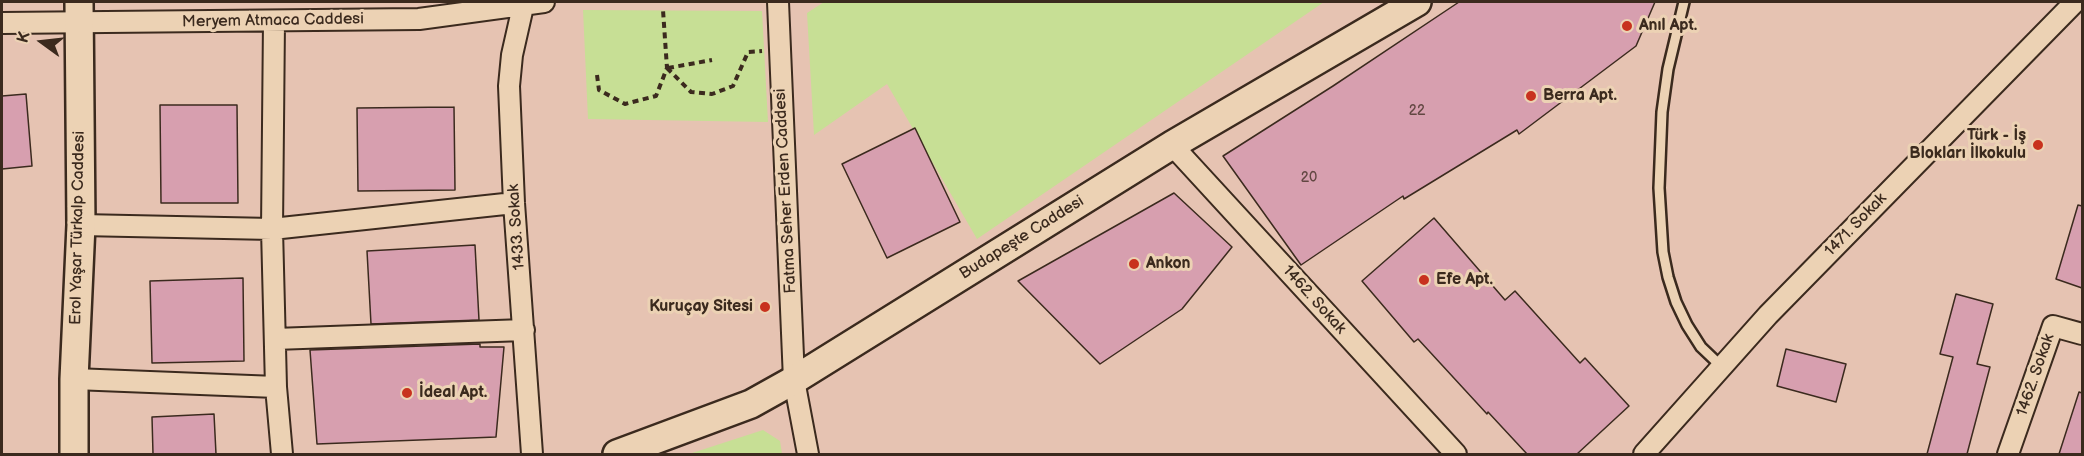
<!DOCTYPE html>
<html>
<head>
<meta charset="utf-8">
<style>
	body { margin:0 }
	#map { position:relative; width:2084px; height:456px; overflow:hidden; background:#e6c3b2; font-family:"Balsamiq Sans",sans-serif }
	canvas { display:block }
	.frame { position:absolute; inset:0; border:3px solid #3b2a1e; pointer-events:none }
	.north { position:absolute; left:12px; top:12px; width:60px; height:60px; -webkit-text-stroke:4px #ecd2b4; paint-order:stroke; rotate:285deg; font-size:16px; font-weight:700; line-height:24px; text-align:center; color:#3b2a1e }
	.north::after { content:''; display:block; margin:auto; width:21px; height:27px; background:#3b2a1e; clip-path:polygon(50% 0,100% 100%,50% 72%,0 100%) }
</style>
</head>
<body>
<div id="map">
<canvas width="2084" height="456"></canvas>
<div class="frame"></div>
<div class="north">K</div>
</div>
<script>
const ctx = document.querySelector('canvas').getContext('2d');
ctx.lineJoin = 'round';
function fillPath(path, color) {
  ctx.fillStyle = color;
  ctx.fill(path, 'evenodd');
}
function poly(rows) {
  const path = new Path2D();
  for (const r of rows) {
    path.moveTo(r[0], r[1]);
    for (let i = 2; i < r.length; i += 2) path.lineTo(r[i], r[i + 1]);
  }
  return path;
}
function strokePath(path, color, width, dash) {
  ctx.strokeStyle = color;
  ctx.lineWidth = width;
  ctx.lineCap = dash ? 'butt' : 'round';
  ctx.setLineDash(dash || []);
  ctx.stroke(path);
}
function label(font, color, halo, rows, align = 'center') {
  ctx.font = font + ' "Balsamiq Sans",sans-serif';
  ctx.lineWidth = 6;
  ctx.setLineDash([]);
  ctx.textBaseline = 'middle';
  ctx.strokeStyle = halo;
  ctx.fillStyle = color;
  for (const [text, x, y, turn = 0] of rows) {
    ctx.save();
    ctx.translate(x, y);
    ctx.rotate((+turn || 0) * Math.PI / 180);
    ctx.textAlign = isNaN(turn) ? turn : align;
    if (halo) ctx.strokeText(text, 0, 0);
    ctx.fillText(text, 0, 0);
    ctx.restore();
  }
}
fillPath(poly([
	[824,2,1324,2,977,239,887,84,814,135,807,13],
	[583,10,762,11,768,122,588,119],
	[763,430,780,441,782,454,689,454]
]), '#c7df95');
const building = poly([
	[1459,2,1655,2,1636,46,1519,134,1517,130,1404,199,1403,196,1301,265,1223,156,1333,86,1459,2],
	[26,94,32,166,2,169,2,96,26,94],
	[160,105,237,105,238,203,161,203,160,105],
	[454,107,455,190,358,191,357,108,454,107],
	[915,128,960,222,887,258,842,164,915,128],
	[1174,193,1232,247,1182,309,1100,364,1018,281,1174,193],
	[2078,205,2082,206,2082,288,2056,279,2078,205],
	[1434,218,1505,300,1515,291,1580,363,1585,358,1629,406,1577,454,1527,454,1488,412,1487,414,1418,339,1414,342,1362,281,1434,218],
	[475,245,479,320,371,324,367,251,475,245],
	[243,278,244,361,152,363,150,281,243,278],
	[1956,294,1993,304,1977,364,1990,367,1967,454,1927,454,1953,357,1940,354,1956,294],
	[480,344,480,347,504,347,496,437,317,444,310,350,480,344],
	[1786,349,1846,364,1836,402,1777,386,1786,349],
	[2079,392,2082,393,2082,454,2059,454,2079,392],
	[214,414,216,454,153,454,152,417,214,414]
]);
fillPath(building, '#d79faf');
strokePath(building, '#3b2a1e', 1.5);
const lane = poly([
	[1684,2,1668,69,1662,112,1659,188,1663,252,1668,277,1676,302,1687,325,1701,347,1722,367]
]);
const street = poly([
	[524,2,512,55,509,86,514,203,532,454],
	[778,2,794,380,808,454],
	[274,21,272,229,276,387,282,454],
	[2,23,419,19,544,2],
	[1172,145,1456,454],
	[81,225,272,229,514,203],
	[275,339,524,330],
	[74,379,276,387],
	[1644,454,1768,315,2075,2],
	[2008,454,2053,326,2082,334]
]);
const secondary = poly([
	[74,454,74,379,81,225,79,2],
	[617,454,751,404,794,380,1172,145,1417,2]
]);
strokePath(lane, '#3b2a1e', 14);
strokePath(street, '#3b2a1e', 24);
strokePath(secondary, '#3b2a1e', 32);
strokePath(poly([
	[667,68,691,92,712,94,733,86,748,52,762,51],
	[668,68,712,60],
	[597,75,599,90,625,104,656,96,667,68,663,10]
]), '#3b2a1e', 4, [6, 4.5]);
strokePath(lane, '#ecd2b4', 9);
strokePath(street, '#ecd2b4', 20);
strokePath(secondary, '#ecd2b4', 27);
for (const [x, y, r, color] of [
	[1627,26,6,"#c8321e"],
	[1531,96,6,"#c8321e"],
	[2038,145,6,"#c8321e"],
	[1134,264,6,"#c8321e"],
	[1424,280,6,"#c8321e"],
	[765,307,6,"#c8321e"],
	[407,393,6,"#c8321e"]
]) {
  const dot = new Path2D();
  dot.arc(x, y, r, 0, 2 * Math.PI);
  ctx.fillStyle = color;
  ctx.fill(dot);
  strokePath(dot, '#ecd2b4', 2);
}
label('14px', '#624742', null, [
	["22",1417,111],
	["20",1309,178]
]);
label('16px', '#3b2a1e', '#ecd2b4', [
	["Meryem Atmaca Caddesi",273,21,-1],
	["Fatma Seher Erden Caddesi",786,191,-93],
	["1471. Sokak",1856,225,-46],
	["1433. Sokak",517,227,-94],
	["Erol Yaşar Türkalp Caddesi",78,228,-89],
	["Budapeşte Caddesi",1022,238,-32],
	["1462. Sokak",1314,300,48],
	["1462. Sokak",2036,375,-71]
]);
label('bold 16px', '#3b2a1e', '#ecd2b4', [
	["Anıl Apt.",1639,26],
	["Berra Apt.",1543,96],
	["Türk - İş",2026,136,"right"],
	["Blokları İlkokulu",2026,154,"right"],
	["Ankon",1146,264],
	["Efe Apt.",1436,280],
	["Kuruçay Sitesi",753,307,"right"],
	["İdeal Apt.",419,393]
], 'left');
</script>
</body>
</html>
